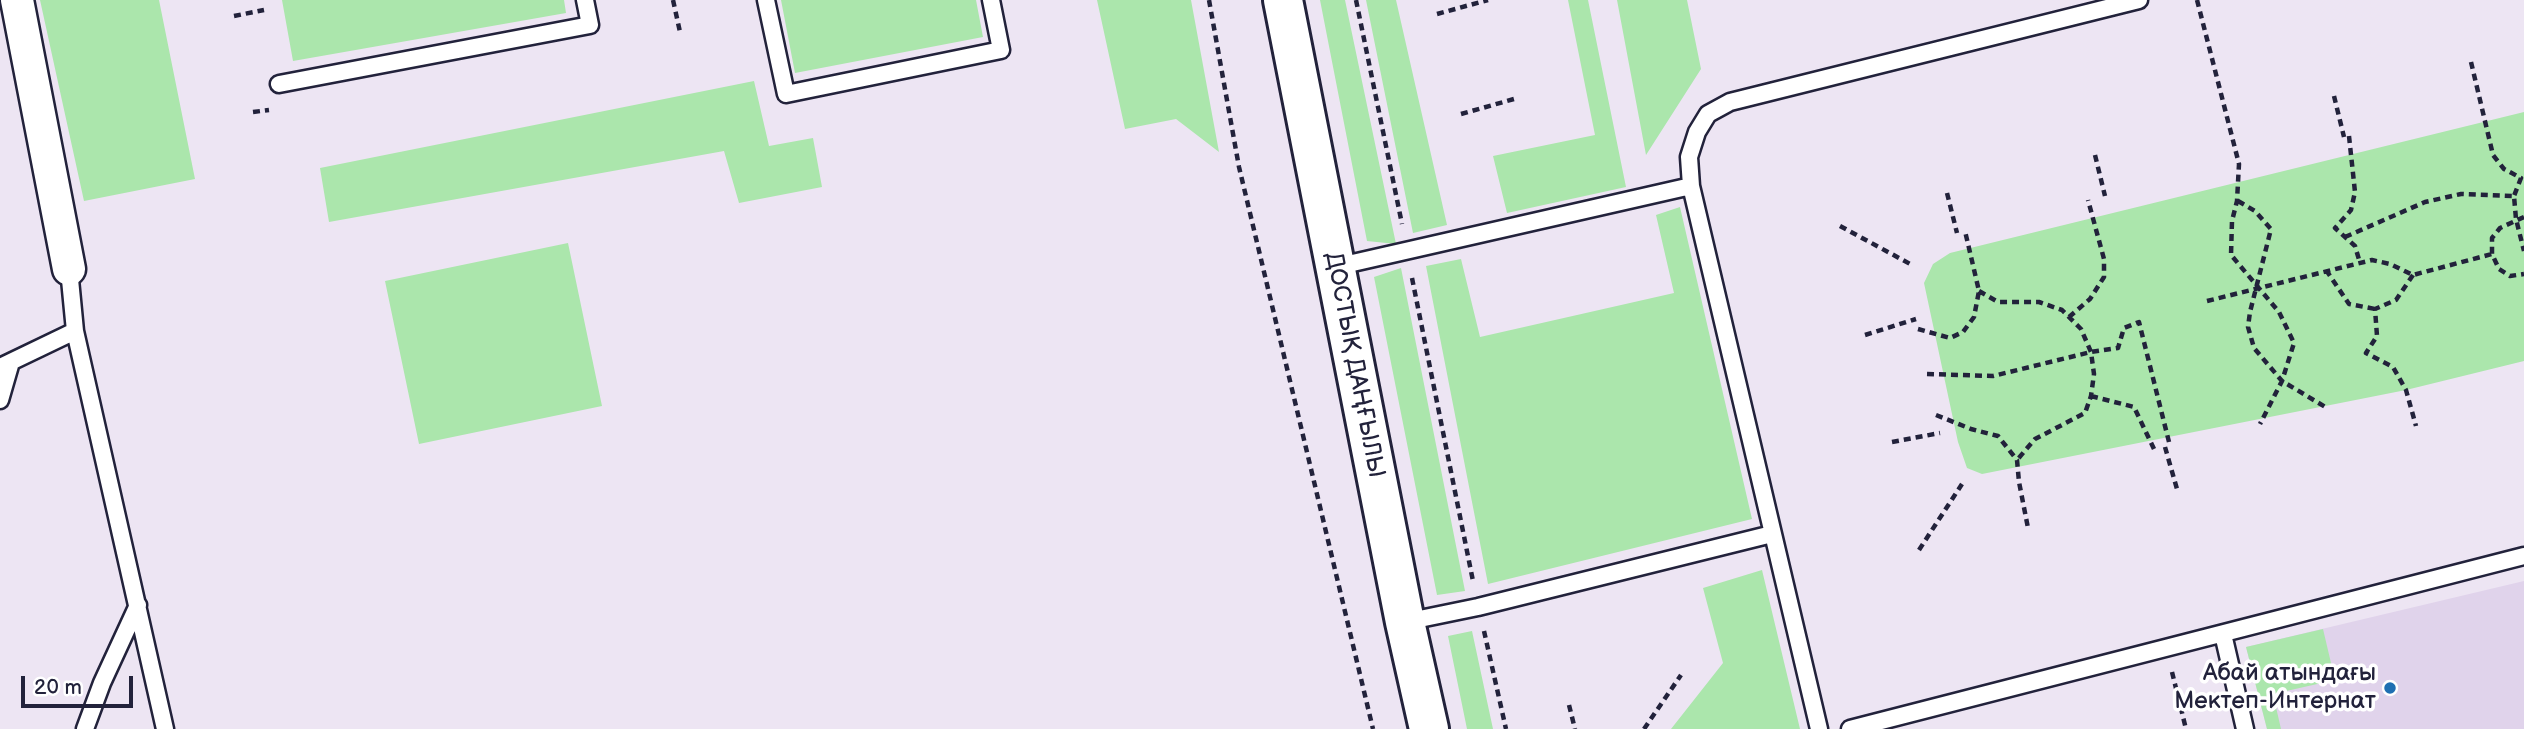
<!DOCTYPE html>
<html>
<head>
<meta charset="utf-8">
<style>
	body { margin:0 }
	#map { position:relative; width:2524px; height:729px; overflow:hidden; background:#ede5f3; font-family:"Balsamiq Sans",sans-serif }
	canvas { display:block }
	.scale { position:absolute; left:21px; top:676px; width:112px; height:32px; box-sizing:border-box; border:4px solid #22223b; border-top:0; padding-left:9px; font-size:21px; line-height:24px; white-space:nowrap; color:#22223b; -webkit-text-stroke:5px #fff; paint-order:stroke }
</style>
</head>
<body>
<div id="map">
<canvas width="2524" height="729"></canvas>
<div class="scale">20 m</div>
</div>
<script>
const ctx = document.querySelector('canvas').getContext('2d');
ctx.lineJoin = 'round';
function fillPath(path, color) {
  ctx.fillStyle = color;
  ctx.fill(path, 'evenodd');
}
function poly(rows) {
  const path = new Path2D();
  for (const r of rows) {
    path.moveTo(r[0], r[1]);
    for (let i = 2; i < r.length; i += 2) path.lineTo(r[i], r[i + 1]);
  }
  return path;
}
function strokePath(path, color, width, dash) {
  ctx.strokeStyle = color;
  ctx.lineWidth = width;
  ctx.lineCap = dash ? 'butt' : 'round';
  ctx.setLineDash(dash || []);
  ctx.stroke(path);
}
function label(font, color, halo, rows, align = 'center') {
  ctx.font = font + ' "Balsamiq Sans",sans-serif';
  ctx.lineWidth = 7;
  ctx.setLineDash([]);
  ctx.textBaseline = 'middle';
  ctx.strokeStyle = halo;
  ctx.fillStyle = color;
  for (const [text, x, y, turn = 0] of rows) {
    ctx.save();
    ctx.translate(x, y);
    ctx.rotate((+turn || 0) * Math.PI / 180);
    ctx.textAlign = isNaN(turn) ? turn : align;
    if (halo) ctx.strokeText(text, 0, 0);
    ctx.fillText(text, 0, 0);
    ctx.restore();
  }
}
fillPath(poly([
	[2524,581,2524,729,2267,729,2246,647]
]), '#e0d3eb');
fillPath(poly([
	[40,0,159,0,195,179,84,201],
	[282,0,564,0,566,13,293,61],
	[781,0,976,0,983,37,795,73],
	[1097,0,1191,0,1219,152,1176,119,1125,129],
	[1320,0,1345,0,1396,244,1367,241],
	[1366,0,1396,0,1447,225,1413,233],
	[1568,0,1588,0,1626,187,1507,213,1493,156,1595,135],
	[1617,0,1687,0,1701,69,1646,155],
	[754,81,769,146,813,138,822,187,739,203,724,151,329,222,320,168],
	[2524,112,2524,361,2406,390,1982,474,1967,468,1958,442,1924,283,1933,264,1950,253],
	[1680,207,1752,519,1488,584,1426,266,1461,259,1480,337,1674,293,1656,215],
	[568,243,602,406,419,444,385,281],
	[1401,268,1465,591,1437,595,1374,277],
	[1762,570,1800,729,1671,729,1723,663,1703,588],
	[2323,629,2335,680,2273,694,2281,729,2267,729,2246,647],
	[1472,631,1493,729,1467,729,1448,636]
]), '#abe6ac');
const service = poly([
	[766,0,786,94,1001,50,991,0],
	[279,84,590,25,585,0],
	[1691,186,1819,729],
	[1335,267,1691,186,1689,157,1697,132,1708,114,1730,102,2139,0],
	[69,269,75,331,165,729],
	[0,367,75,331],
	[0,400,11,362],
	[1405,622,1478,607,1772,534],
	[2223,634,2245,729],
	[85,729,102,683,138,605],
	[1850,729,2524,556]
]);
const minor = poly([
	[17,0,69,269]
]);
const secondary = poly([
	[1283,0,1405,622,1429,729]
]);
strokePath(service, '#22223b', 21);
strokePath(minor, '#22223b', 37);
strokePath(secondary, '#22223b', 44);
strokePath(poly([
	[673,0,680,32],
	[1209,0,1239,167,1373,729],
	[1356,0,1402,224],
	[2197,0,2239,164,2237,201,2232,221,2231,255,2279,312,2294,343,2282,381,2260,424],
	[1437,14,1488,0],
	[234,16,264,10],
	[2471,62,2493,155,2504,169,2521,178,2514,196],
	[2334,96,2344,137],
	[253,112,269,110],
	[1461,114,1514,99],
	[2349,136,2355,192,2351,210,2335,228,2355,246,2360,263],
	[2095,155,2105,196],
	[1947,193,1957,233],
	[2238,201,2255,211,2271,229,2250,312,2248,327,2254,348,2282,381,2327,408],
	[2524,217,2500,228,2492,238,2492,254,2499,269,2510,276,2524,274],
	[1840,226,1912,265],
	[2345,237,2425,202,2461,194,2514,196,2516,219,2524,251],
	[2326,270,2349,304,2375,309],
	[2413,275,2396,300,2375,309,2377,336,2366,353,2393,367,2406,390,2416,426],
	[1412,278,1473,581],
	[1979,291,1998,302,2039,302,2062,310,2081,329,2091,352,2094,374,2091,396,2085,413,2035,439,2017,460],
	[2207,301,2372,260,2390,264,2413,275,2492,254],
	[2069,317,2090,299,2104,277,2104,259,2088,200],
	[1918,329,1950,338,1963,332,1974,317,1979,291,1965,231],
	[1865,335,1916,319],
	[1927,374,1993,376,2091,352,2118,348,2124,328,2139,322,2170,446],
	[2091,396,2134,407,2154,449],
	[1936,415,1971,429,1998,436,2017,460,2019,482,2028,528],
	[1892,442,1940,433],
	[2165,447,2177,489],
	[1919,550,1962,484],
	[1484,631,1506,729],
	[2172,672,2186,729],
	[1569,705,1575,729],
	[1644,729,1681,675]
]), '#22223b', 4.5, [7, 5]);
strokePath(service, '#fff', 16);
strokePath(minor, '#fff', 32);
strokePath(secondary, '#fff', 38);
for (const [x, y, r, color] of [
	[2390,688,7,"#1f6fb2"]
]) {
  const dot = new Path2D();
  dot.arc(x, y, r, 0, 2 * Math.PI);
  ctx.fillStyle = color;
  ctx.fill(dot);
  strokePath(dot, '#fff', 2.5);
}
label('24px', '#22223b', '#fff', [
	["ДОСТЫҚ ДАҢҒЫЛЫ",1354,365,79]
]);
label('24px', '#22223b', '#fff', [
	["Абай атындағы",2376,674],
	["Мектеп-Интернат",2376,702]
], 'right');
</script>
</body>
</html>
